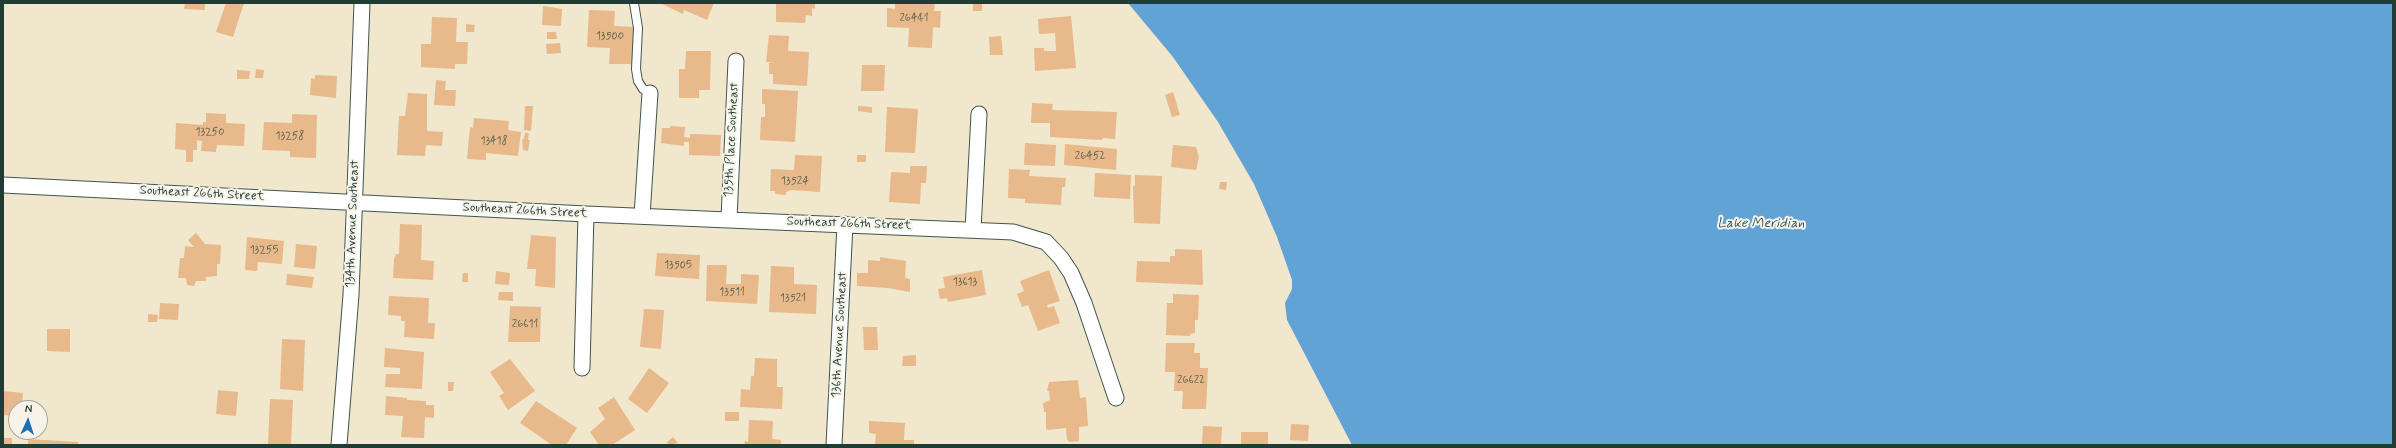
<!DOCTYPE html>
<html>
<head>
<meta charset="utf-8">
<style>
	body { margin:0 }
	#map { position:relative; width:2396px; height:448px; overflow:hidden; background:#f0e7cd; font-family:Mynerve,sans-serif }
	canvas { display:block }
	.frame { position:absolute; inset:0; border:4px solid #1f3d34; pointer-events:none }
	.north { position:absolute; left:8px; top:400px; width:40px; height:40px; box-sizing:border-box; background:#f7f3e8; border:1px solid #a1aaa0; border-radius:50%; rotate:3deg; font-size:11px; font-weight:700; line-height:16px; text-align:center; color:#1f3d34 }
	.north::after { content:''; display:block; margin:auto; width:14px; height:18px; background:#1f6fb2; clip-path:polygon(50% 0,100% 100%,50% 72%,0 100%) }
</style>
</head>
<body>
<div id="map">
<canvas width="2396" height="448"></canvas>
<div class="frame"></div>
<div class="north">N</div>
</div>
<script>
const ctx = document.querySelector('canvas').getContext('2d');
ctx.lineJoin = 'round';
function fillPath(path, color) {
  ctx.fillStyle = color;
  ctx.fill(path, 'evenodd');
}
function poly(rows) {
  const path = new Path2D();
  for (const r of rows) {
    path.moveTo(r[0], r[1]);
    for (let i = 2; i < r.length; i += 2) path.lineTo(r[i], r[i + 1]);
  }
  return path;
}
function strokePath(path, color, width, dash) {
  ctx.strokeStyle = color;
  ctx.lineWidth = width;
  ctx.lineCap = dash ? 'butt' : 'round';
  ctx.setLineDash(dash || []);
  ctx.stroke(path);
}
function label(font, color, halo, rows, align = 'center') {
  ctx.font = font + ' Mynerve,sans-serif';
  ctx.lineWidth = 4;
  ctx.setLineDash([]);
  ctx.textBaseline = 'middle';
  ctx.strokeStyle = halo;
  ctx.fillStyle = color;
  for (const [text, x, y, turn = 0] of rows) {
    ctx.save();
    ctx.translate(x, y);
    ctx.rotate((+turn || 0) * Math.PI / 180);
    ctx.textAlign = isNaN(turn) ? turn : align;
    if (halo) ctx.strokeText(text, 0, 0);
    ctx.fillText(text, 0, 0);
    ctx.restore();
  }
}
fillPath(poly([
	[1128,3,2393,3,2393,445,1352,445,1287,320,1285,303,1292,289,1292,280,1277,237,1254,184,1218,122,1173,57]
]), '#62a3d6');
fillPath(poly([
	[185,3,205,3,205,10,184,9],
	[226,3,244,3,233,37,216,32],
	[660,3,714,3,707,20,684,10,683,14],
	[776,3,815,3,815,9,812,8,812,16,806,15,805,23,776,22],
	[895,3,935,3,934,11,941,11,940,28,933,27,932,48,908,47,909,28,887,27,887,8,895,9],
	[973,3,982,3,982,11,973,11],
	[543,6,562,9,561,26,542,25],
	[589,10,615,11,614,26,634,27,632,64,609,64,610,48,587,47],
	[1071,16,1076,68,1035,71,1034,48,1044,48,1044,51,1056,51,1055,33,1039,34,1038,19],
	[432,17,457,18,456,42,468,42,467,64,455,64,455,69,421,67,421,44,431,44],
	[466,24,475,25,474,32,466,32],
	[547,32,556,32,557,39,547,39],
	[769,35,789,36,788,51,809,52,807,86,773,84,773,74,769,74,769,63,773,62,766,62],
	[1001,36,1003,55,990,55,989,37],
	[560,43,561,53,547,54,546,44],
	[686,51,711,51,710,90,699,90,699,98,679,98,679,69,685,69],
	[862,65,885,65,884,91,861,91],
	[256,69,264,70,263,78,255,78],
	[237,70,250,71,249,79,237,79],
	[315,75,337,76,336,98,310,95,311,78,315,79],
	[436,80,446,81,445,90,456,90,455,106,434,105],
	[762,89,798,91,795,142,760,140,761,117,765,117,765,104,762,104],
	[1173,92,1180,115,1172,117,1165,95],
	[408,93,427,94,427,131,443,132,442,146,426,145,425,156,397,155,399,116,405,116],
	[1032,103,1053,104,1052,110,1117,112,1115,139,1102,138,1102,140,1050,137,1050,123,1031,123],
	[525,106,533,106,531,131,524,130],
	[858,106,872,107,872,113,858,111],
	[887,107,918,109,915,153,885,152],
	[206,113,226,114,226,123,245,124,244,146,217,145,216,152,201,151,202,141,197,140,197,150,193,150,193,162,186,162,186,150,175,149,176,123,203,125,203,122,206,122],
	[292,114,317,115,316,158,290,157,290,151,262,150,264,122,292,123],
	[474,118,509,121,508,130,521,132,518,156,486,153,486,160,467,159,470,127,473,128],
	[670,126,685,127,684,137,690,138,690,134,721,135,720,156,689,155,689,142,684,142,684,146,661,143,662,128,670,128],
	[525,133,529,133,528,140,530,140,528,151,523,150,522,139,524,139],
	[1025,143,1056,145,1055,166,1024,165],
	[1065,144,1117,149,1116,170,1064,165],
	[1173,145,1196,147,1199,157,1196,170,1171,167],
	[795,155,822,156,820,192,791,190,786,192,786,195,775,194,775,191,770,191,771,169,794,170],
	[857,155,866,155,866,162,857,162],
	[910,166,927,166,926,183,921,183,920,204,889,202,891,172,910,173],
	[1009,169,1030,170,1029,176,1066,178,1065,187,1062,187,1061,205,1025,203,1025,199,1008,198],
	[1095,173,1131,175,1130,199,1094,197],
	[1135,175,1162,176,1160,224,1134,223,1133,186,1135,186],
	[1220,182,1227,182,1226,190,1219,189],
	[400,224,422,225,421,260,434,261,433,280,393,278,394,259,396,254,399,254],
	[196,233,205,244,221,245,220,264,217,264,217,276,206,277,206,281,196,281,194,286,187,285,186,278,178,278,180,258,184,258,185,246,194,247,188,240],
	[531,235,556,237,555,288,535,286,536,269,527,269],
	[247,237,284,241,282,264,258,262,257,271,245,270],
	[296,244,317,246,315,269,294,267],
	[1175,249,1202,250,1203,285,1136,282,1137,261,1170,262,1170,256,1175,256],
	[657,253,700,255,699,279,655,276],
	[880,257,906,261,905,278,910,279,910,292,888,288,857,286,857,273,868,273,868,260,880,261],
	[707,265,727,265,726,284,741,284,741,274,759,275,757,304,706,301],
	[771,266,794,267,794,284,817,285,816,314,769,312],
	[982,270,986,295,948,302,947,298,940,299,938,289,945,288,943,277],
	[1049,270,1060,301,1047,305,1048,308,1054,306,1060,323,1038,331,1028,305,1022,307,1017,294,1024,291,1020,281],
	[496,271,510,273,509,285,495,284],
	[463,273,468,273,468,282,462,282],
	[287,274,314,277,312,288,286,285],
	[499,292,513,292,513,301,498,300],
	[1173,294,1199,295,1198,320,1195,320,1195,333,1190,334,1190,336,1166,335,1167,303,1173,303],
	[389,296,429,298,428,323,435,323,434,339,404,337,405,321,401,321,401,316,388,315],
	[160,303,179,304,178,320,159,319],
	[510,306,541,307,540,342,508,342],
	[644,309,664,310,661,349,640,347],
	[148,314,158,315,157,322,148,322],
	[863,327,877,327,878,350,864,350],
	[47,329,70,329,70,352,47,351],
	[282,339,305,340,303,391,280,389],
	[1166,343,1195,343,1194,353,1200,353,1200,368,1208,368,1206,409,1182,409,1183,391,1174,391,1175,372,1165,372],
	[385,348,424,352,422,389,385,387,386,374,400,374,400,368,384,367],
	[916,355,916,366,902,366,903,356],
	[755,358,777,359,777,387,783,387,782,409,740,407,741,389,750,390,751,376,754,376],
	[510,359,535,391,508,410,499,396,504,393,490,372],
	[649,368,669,383,647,413,628,399],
	[1078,380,1080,398,1086,397,1088,426,1079,427,1079,441,1070,442,1067,440,1066,428,1047,430,1046,428,1046,412,1044,412,1043,403,1050,400,1049,391,1047,391,1049,382],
	[448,382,454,382,453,391,448,391],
	[218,390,238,392,236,416,216,414],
	[3,391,23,393,22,408,16,408,16,416,3,415],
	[386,396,407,398,407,400,426,401,426,405,434,405,434,418,425,417,424,438,401,437,403,416,385,415],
	[614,397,635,430,612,445,599,445,590,432,605,419,598,408],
	[270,399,293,400,291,445,268,445],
	[536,401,577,428,566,445,552,445,520,423],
	[725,412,739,412,739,421,725,421],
	[749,420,773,421,772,439,781,440,781,445,744,445,745,441,748,442],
	[869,421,905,423,904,440,914,440,914,445,875,445,876,434,869,433],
	[1291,424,1309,425,1308,441,1290,440],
	[1203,426,1222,427,1221,445,1202,445],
	[1241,432,1268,432,1268,445,1241,445],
	[673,437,678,443,669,445,667,442],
	[3,438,12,438,12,445,3,445],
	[28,439,78,442,78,445,28,445]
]), '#e8b98b');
const lane = poly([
	[634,3,638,28,636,69,638,81,643,89,650,93]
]);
const street = poly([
	[3,185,586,214,1013,232,1046,242,1061,258,1071,273,1084,303,1116,398],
	[642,216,650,93],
	[729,219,736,61],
	[973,230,979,114],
	[582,368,586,214],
	[339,445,351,295,362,3],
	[834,445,845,224]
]);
strokePath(lane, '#3e564b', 10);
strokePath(street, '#3e564b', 17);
strokePath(lane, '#fff', 8);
strokePath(street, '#fff', 15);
label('11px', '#515c4a', null, [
	["26441",914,19],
	["13500",610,37],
	["13250",210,133],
	["13258",290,137],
	["13418",494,142],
	["26452",1090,157],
	["13524",795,182],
	["13255",264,251],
	["13505",678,266],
	["13613",965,283],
	["13511",732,293],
	["13521",793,299],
	["26611",525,325],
	["26622",1191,381]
]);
label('13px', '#1f3d34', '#f7f3e8', [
	["135th Place Southeast",732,140,-87],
	["Southeast 266th Street",202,194,3],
	["Southeast 266th Street",525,211,3],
	["134th Avenue Southeast",353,224,-88],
	["Southeast 266th Street",849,224,2],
	["136th Avenue Southeast",840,335,-87]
]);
label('italic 14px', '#335c65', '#f7f3e8', [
	["Lake Meridian",1761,224]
]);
</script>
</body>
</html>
